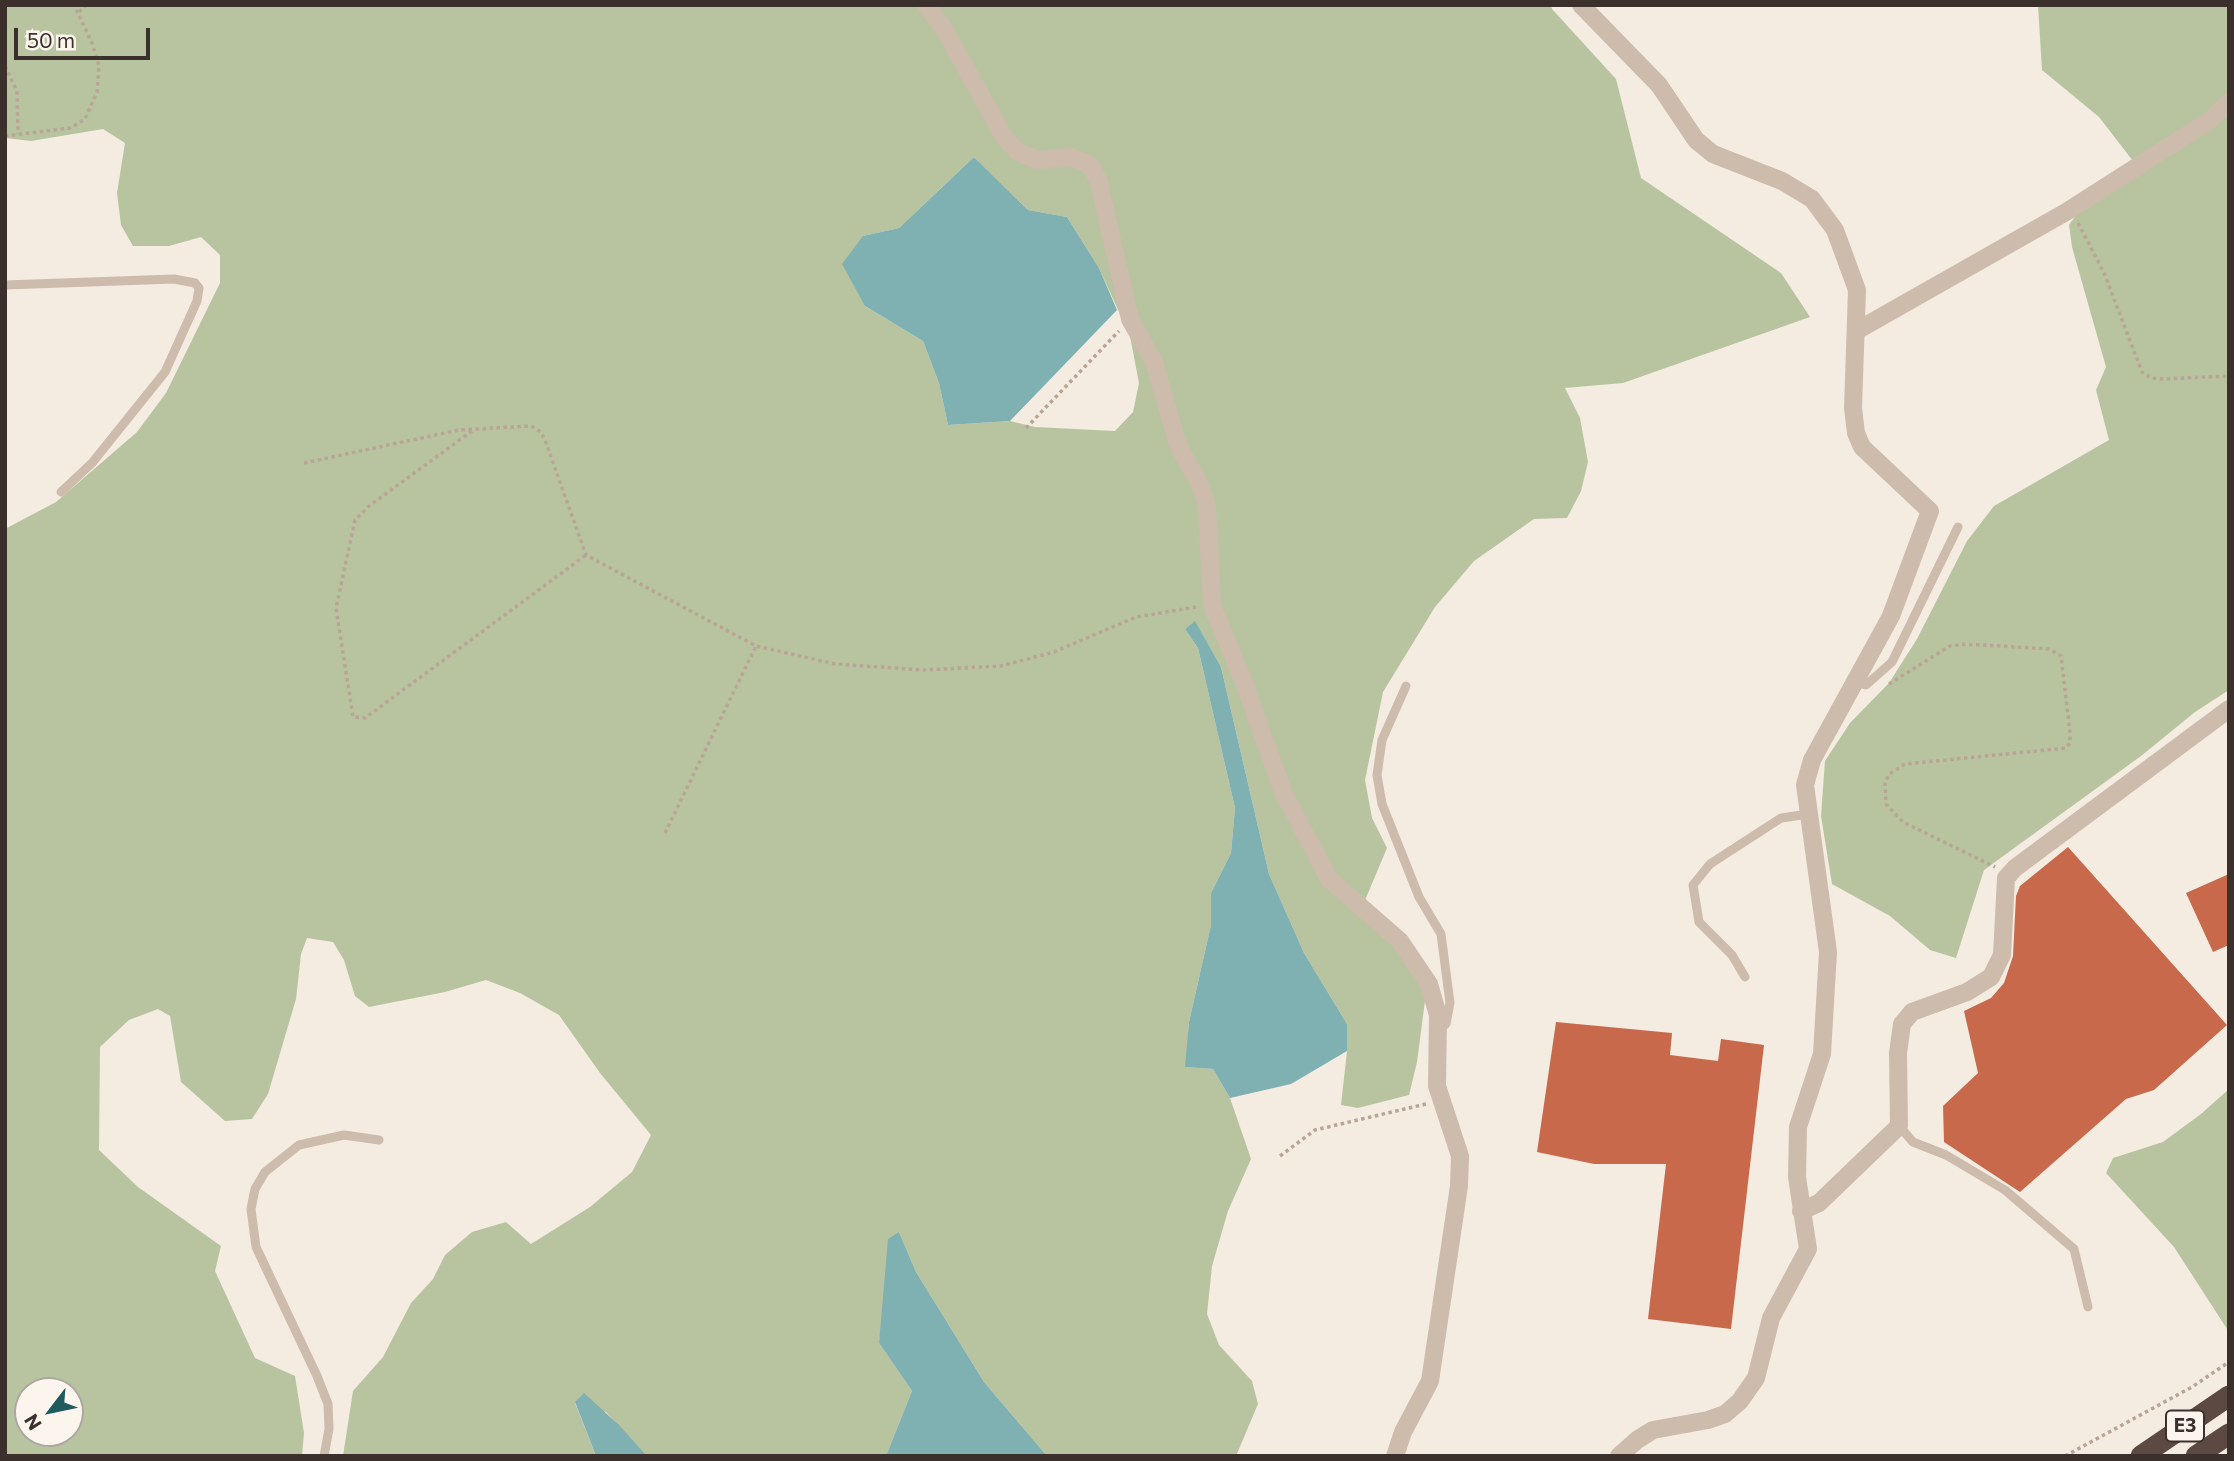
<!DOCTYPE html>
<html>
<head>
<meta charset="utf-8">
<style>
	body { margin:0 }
	#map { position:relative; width:2234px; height:1461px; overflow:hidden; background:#f4ebe1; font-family:Commissioner,sans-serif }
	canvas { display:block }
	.frame { position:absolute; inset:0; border:7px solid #3b302b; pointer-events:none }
	.north { position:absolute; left:14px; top:1377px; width:70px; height:70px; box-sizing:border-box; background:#fbf5ee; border:2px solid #aea6a0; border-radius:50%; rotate:238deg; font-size:19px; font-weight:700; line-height:28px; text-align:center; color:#3b302b }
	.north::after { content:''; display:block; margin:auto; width:24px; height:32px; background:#1f5a5e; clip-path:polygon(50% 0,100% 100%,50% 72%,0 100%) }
	.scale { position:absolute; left:14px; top:28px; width:136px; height:32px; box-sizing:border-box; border:4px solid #3b302b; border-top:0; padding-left:9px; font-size:21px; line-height:24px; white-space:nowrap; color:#3b302b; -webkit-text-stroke:5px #fbf5ee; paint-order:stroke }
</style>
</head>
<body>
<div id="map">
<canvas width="2234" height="1461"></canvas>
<div class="frame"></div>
<div class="north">N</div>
<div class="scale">50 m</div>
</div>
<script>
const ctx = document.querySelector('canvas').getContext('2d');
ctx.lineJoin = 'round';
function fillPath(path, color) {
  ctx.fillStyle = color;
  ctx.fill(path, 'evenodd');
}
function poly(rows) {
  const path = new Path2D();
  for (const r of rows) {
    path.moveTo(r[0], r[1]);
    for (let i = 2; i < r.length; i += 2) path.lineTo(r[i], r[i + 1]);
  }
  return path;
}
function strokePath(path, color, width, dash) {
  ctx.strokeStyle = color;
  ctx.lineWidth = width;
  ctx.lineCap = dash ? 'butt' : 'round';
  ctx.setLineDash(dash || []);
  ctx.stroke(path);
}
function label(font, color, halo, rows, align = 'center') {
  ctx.font = font + ' Commissioner,sans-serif';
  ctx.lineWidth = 5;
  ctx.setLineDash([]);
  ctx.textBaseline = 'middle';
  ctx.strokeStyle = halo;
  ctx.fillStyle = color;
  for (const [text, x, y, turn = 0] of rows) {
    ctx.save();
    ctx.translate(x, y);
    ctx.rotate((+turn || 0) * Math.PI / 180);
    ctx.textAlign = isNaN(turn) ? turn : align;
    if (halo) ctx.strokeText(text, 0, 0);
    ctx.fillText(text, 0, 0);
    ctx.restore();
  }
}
fillPath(poly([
	[5,5,1551,5,1552,9,1616,79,1641,178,1781,273,1810,317,1623,383,1565,388,1580,418,1588,462,1581,491,1567,518,1534,519,1474,561,1435,607,1383,692,1365,780,1372,818,1387,848,1363,905,1405,952,1426,993,1417,1062,1409,1095,1358,1108,1341,1105,1347,1051,1347,1024,1304,953,1269,874,1221,667,1195,622,1185,629,1198,648,1235,808,1231,853,1211,893,1211,925,1189,1022,1186,1067,1213,1069,1230,1098,1251,1159,1228,1211,1212,1266,1207,1314,1219,1345,1252,1381,1258,1404,1236,1456,1047,1456,984,1382,916,1272,899,1232,879,1343,912,1391,886,1456,647,1456,606,1412,575,1403,596,1456,343,1456,353,1391,383,1357,411,1303,433,1279,445,1255,472,1232,506,1222,531,1244,590,1207,632,1172,651,1135,600,1073,559,1015,520,993,486,980,445,992,369,1007,355,996,344,960,333,942,307,938,301,954,296,999,268,1094,252,1119,225,1121,181,1082,170,1016,158,1009,129,1020,100,1047,99,1150,138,1187,221,1246,215,1271,255,1358,295,1376,304,1433,302,1456,5,1456,5,529,56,502,137,432,166,393,220,283,220,255,201,237,169,246,133,246,121,225,117,193,125,143,103,129,31,141,5,138],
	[974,157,1028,210,1067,217,1099,268,1130,336,1139,383,1133,412,1115,431,1035,427,1010,421,948,425,939,383,923,341,865,306,863,236,899,228],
	[28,1391,70,1391,70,1433,28,1433],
	[2038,5,2229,5,2229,690,2195,712,2141,756,1984,870,1956,958,1930,950,1890,916,1832,884,1821,816,1825,761,1850,723,1889,683,1917,639,1967,541,1994,506,2109,440,2096,390,2106,367,2072,247,2069,225,2090,195,2133,161,2099,117,2042,70],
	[2229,1089,2229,1332,2174,1247,2106,1173,2113,1158,2163,1142,2201,1114]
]), '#b8c4a0');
fillPath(poly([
	[974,157,1028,210,1067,217,1099,268,1117,310,1010,421,948,425,939,383,923,341,865,306,842,264,863,236,899,228],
	[1195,621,1221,667,1269,874,1304,953,1347,1024,1347,1051,1291,1084,1230,1098,1213,1069,1185,1067,1189,1022,1211,925,1211,893,1231,853,1235,808,1198,648,1185,629],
	[899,1232,916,1272,984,1382,1047,1456,886,1456,912,1391,879,1343,888,1239],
	[584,1393,619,1425,647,1456,596,1456,575,1402]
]), '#7fb0b2');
fillPath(poly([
	[2068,847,2227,1025,2154,1090,2126,1099,2020,1192,1944,1142,1943,1106,1978,1073,1964,1011,1991,998,2004,983,2013,956,2016,896,2020,886],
	[2229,874,2229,945,2213,952,2186,893],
	[1556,1022,1672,1033,1670,1055,1718,1061,1721,1039,1764,1045,1731,1329,1648,1319,1666,1164,1594,1164,1537,1152]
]), '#c8694b');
strokePath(poly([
	[79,12,86,5],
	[5,66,17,91,18,134],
	[5,136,70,128,85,119,97,92,99,66,92,43,74,5],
	[2078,223,2104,273,2142,372,2151,378,2161,379,2229,376],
	[1026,428,1119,331],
	[472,431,369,506,355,520,336,608,353,717,365,718,586,555],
	[304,463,459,430,531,426,541,432,545,440,586,555,756,646,835,664,924,670,1001,666,1054,652,1136,617,1196,607],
	[1889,684,1950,646,1966,644,2049,649,2061,656,2070,733,2070,743,2066,748,1905,764,1889,774,1885,783,1886,804,1903,822,1995,867],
	[665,833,756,646],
	[1280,1156,1315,1130,1426,1104],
	[2065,1456,2192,1387,2229,1362]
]), '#b9a596', 3.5, [3.5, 3.5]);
strokePath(poly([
	[5,285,174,279,195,283,199,288,197,301,165,372,92,463,61,492],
	[1856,682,1866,685,1892,662,1958,527],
	[1406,686,1382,740,1377,775,1382,804,1419,897,1441,934,1450,1003,1446,1024,1439,1029],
	[1745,977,1732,955,1699,922,1693,885,1710,864,1781,818,1809,814],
	[1899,1126,1913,1142,1946,1155,2005,1190,2074,1249,2088,1307],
	[324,1456,329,1429,328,1404,317,1376,256,1247,251,1209,255,1189,265,1172,299,1145,344,1135,379,1140]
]), '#cdbbac', 9);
strokePath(poly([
	[926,5,943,27,1004,137,1017,151,1037,160,1071,157,1089,164,1098,179,1130,319,1154,362,1178,445,1199,483,1207,506,1212,606,1242,677,1283,792,1329,879,1400,941,1429,984,1438,1015,1437,1086,1460,1156,1459,1186,1430,1381,1403,1432,1395,1456],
	[1581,5,1659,85,1696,140,1713,154,1782,181,1812,199,1835,230,1857,290,1853,408,1856,433,1862,447,1930,511,1891,616,1812,760,1805,785,1828,952,1822,1054,1798,1127,1797,1177,1808,1249,1771,1318,1756,1378,1740,1401,1725,1414,1708,1420,1653,1430,1637,1440,1619,1456],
	[1858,330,2066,212,2210,120,2229,102],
	[1801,1211,1819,1203,1899,1126,1898,1053,1902,1024,1912,1012,1967,992,1991,977,2002,955,2006,878,2015,868,2229,709]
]), '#cdbbac', 18);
strokePath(poly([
	[2141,1456,2229,1396],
	[2196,1456,2229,1434]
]), '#5c4a42', 21);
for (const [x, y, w] of [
	[2185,1426,38]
]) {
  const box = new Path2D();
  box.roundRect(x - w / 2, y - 15.5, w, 31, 5);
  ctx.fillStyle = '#fbf5ee';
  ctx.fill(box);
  strokePath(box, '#3b302b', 2);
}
label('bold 19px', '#3b302b', null, [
	["E3",2185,1426]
]);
</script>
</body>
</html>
